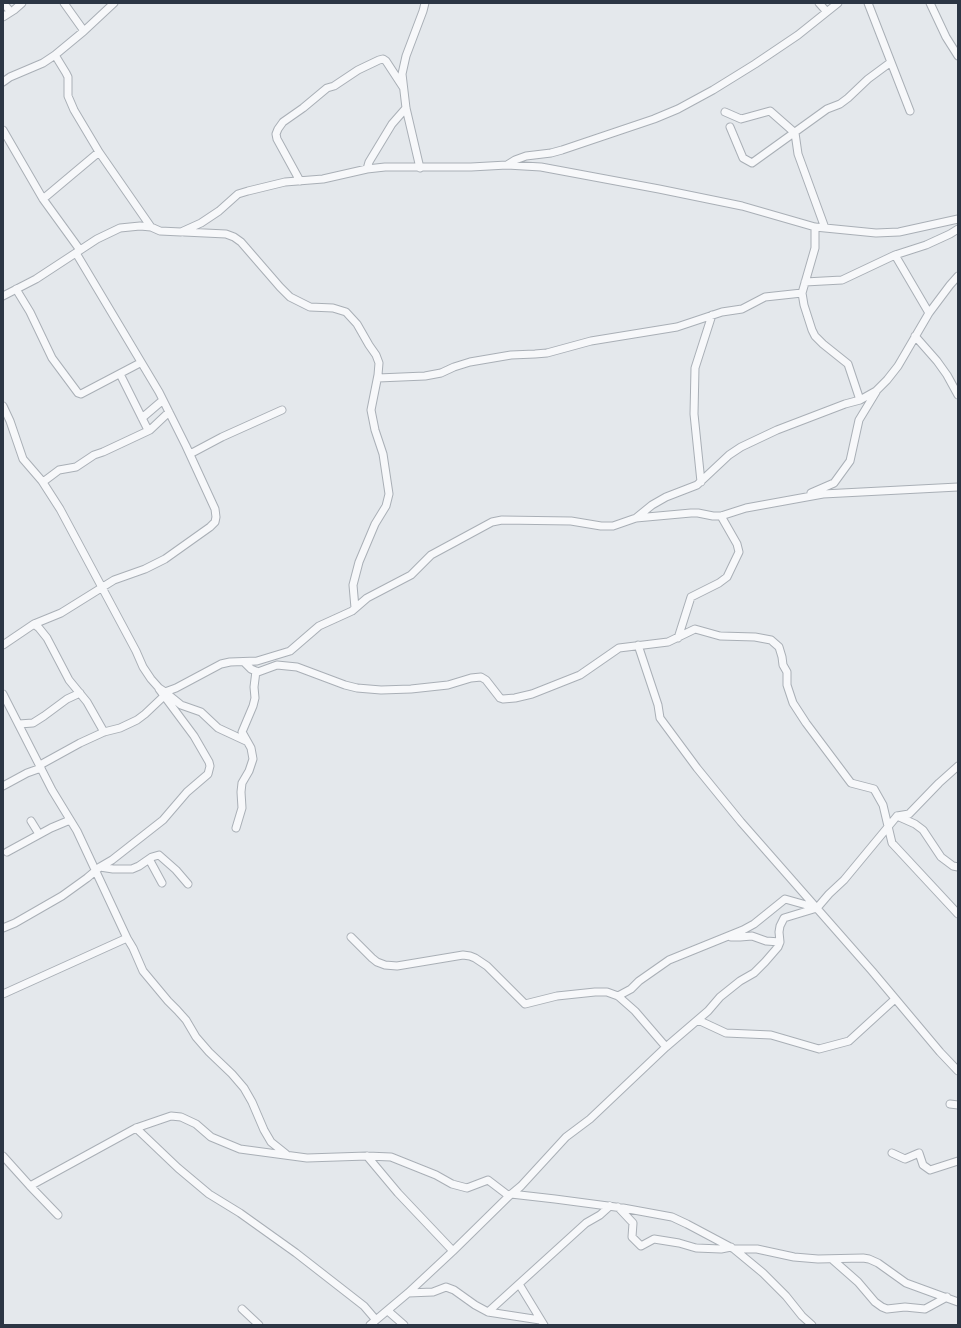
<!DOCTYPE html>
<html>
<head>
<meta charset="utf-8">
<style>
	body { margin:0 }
	#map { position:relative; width:961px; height:1328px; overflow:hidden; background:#e4e8ec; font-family:"Work Sans",sans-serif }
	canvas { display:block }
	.frame { position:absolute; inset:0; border:4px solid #2c3644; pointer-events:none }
</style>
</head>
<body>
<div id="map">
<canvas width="961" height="1328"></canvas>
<div class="frame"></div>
</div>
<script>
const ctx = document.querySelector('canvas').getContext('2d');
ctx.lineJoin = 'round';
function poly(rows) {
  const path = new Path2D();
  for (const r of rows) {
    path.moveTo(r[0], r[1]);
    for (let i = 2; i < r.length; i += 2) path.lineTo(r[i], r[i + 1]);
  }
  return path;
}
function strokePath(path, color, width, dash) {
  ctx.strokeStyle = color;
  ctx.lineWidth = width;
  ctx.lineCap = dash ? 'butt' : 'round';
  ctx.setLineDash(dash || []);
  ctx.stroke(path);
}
const minor = poly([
	[3,3,11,12],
	[64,3,84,31],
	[819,3,827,12],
	[868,3,910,111],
	[930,3,946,37,958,56],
	[3,17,14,10,22,3],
	[55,55,66,73,68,77,68,96,74,110,99,152,151,227],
	[3,82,10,77,43,63,55,55,84,31,114,3],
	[725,112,741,119,770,111,795,133,798,154,825,228],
	[730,127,743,158,752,163,827,109,840,104,848,98,868,79,891,62],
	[3,130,43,199,80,250],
	[507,165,515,160,526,156,551,153,562,150,654,119,678,109,713,90,755,64,798,35,838,3],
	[420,168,406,108,402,74,406,56,423,11,425,3],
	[367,169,369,162,392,124,406,108],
	[300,181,277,139,276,134,278,129,283,122,303,108,327,88,334,86,358,70,379,60,383,59,386,61,403,87],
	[43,199,99,152],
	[815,227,815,248,802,293,804,305,812,330,815,336,823,344,848,364,860,400],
	[184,232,226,234,234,237,241,242,280,287,290,297,310,307,333,308,346,312,357,324,369,345,376,355,379,363,378,375,371,410,375,430,383,454,389,494,386,506,375,524,359,562,353,585,355,608],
	[895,255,929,313],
	[805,282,842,280,895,255,926,245,950,234,958,229],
	[16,289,30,312,52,358,78,393,81,394,140,363],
	[3,296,36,279,97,239,120,228,140,226,151,227,160,231,181,232,201,223,219,211,238,194,248,191,285,182,323,179,367,169,385,167,471,167,507,165,541,167,659,189,742,206,815,227,876,233,899,232,958,219],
	[915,336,937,361,947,375,958,395],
	[120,374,148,430],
	[378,378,425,376,441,373,454,367,470,362,511,355,535,354,547,353,591,341,677,327,722,312,742,309,765,297,802,293],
	[3,406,10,421,23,459,42,481,60,509,136,651,143,667,151,679,159,688,165,692,176,688,221,664,230,662,257,661,290,651,319,626,352,611,367,598,411,575,431,555,492,522,502,520,571,521,601,526,613,526,636,518,691,513,698,513,713,516,721,516,746,508,823,494,958,487],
	[142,418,163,400],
	[190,454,222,437,282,410],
	[43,482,59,470,76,467,94,455,103,452,150,430,169,412],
	[701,482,694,414,695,368,712,315],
	[811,493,834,483,850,461,859,420,876,392],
	[636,518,652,505,666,497,697,485,729,455,741,447,777,430,845,404,860,400,876,391,887,380,898,366,929,313,950,285,958,276],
	[34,624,39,628,47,638,69,680,87,702,104,732],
	[678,638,691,597,719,583,727,577,739,552,737,544,721,516],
	[3,645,34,624,61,613,114,580,145,569,165,559,210,527,215,522,216,517,215,509,186,446,159,392,76,253],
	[638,645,658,705,660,718,697,768,741,822,872,971,940,1052,958,1071],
	[244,662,251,669,258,672,277,665,297,667,345,685,357,688,381,690,411,689,448,685,471,678,481,677,486,680,500,698,503,699,515,698,532,694,580,675,619,648,668,642,695,629,720,636,755,637,771,640,779,647,782,657,783,665,787,672,787,685,793,703,806,723,851,783,874,789,883,805,892,843,958,914],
	[165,692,181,705,201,712,218,728,246,741],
	[3,694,52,790,77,831,127,938,133,948,143,971,168,1001,177,1010,186,1020,196,1037,209,1052,232,1074,244,1088,252,1102,264,1130,271,1142,286,1154],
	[19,724,33,723,44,716,67,699,80,693],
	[40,765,80,743,104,732,120,728,137,720,145,714,164,696],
	[3,786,27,773,41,768],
	[897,816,915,824,923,830,941,857,953,866,958,867],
	[31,821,39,834],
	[236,828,242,808,241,792,242,783,249,771,253,759,251,748,242,732,253,706,255,698,254,687,256,671],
	[7,852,51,828,70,820],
	[149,859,162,883],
	[100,867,113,869,132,869,139,866,152,857,159,855,176,870,188,884],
	[3,928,15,923,62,896,87,878,100,867,112,860,163,820,187,792,208,774,210,766,209,762,194,736,159,689],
	[351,937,372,958,377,962,385,965,397,966,463,955,470,956,475,958,487,966,525,1004,557,996,595,992,607,992,618,996,635,1011,666,1047],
	[731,937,740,937,752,936,766,941,780,942],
	[3,994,127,938],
	[618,996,631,989,639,981,669,960,743,930,754,924,785,899,817,908],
	[698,1020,726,1033,771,1035,819,1049,849,1041,895,999],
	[950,1104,958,1105],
	[136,1128,178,1168,209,1194,240,1213,296,1253,364,1306,376,1320],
	[892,1153,905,1159,919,1153,923,1165,930,1170,958,1161],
	[3,1156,30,1186,58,1215],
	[367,1156,398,1193,453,1251],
	[30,1186,136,1128,171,1116,181,1117,196,1124,211,1137,240,1149,307,1158,367,1156,391,1157,436,1175,452,1184,467,1188,488,1180,509,1196],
	[511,1194,555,1199,623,1208,672,1217,687,1224,734,1249,757,1249,794,1257,818,1259,863,1258,869,1259,878,1263,906,1283,958,1302],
	[618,1207,633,1223,632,1237,641,1246,654,1239,679,1243,696,1248,721,1249,731,1247],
	[734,1249,763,1273,786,1296,802,1316,812,1325],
	[833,1260,858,1282,875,1302,882,1307,887,1309,905,1307,925,1309,947,1297],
	[519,1284,544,1325],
	[408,1293,433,1292,446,1287,454,1290,475,1305,488,1312,540,1320],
	[242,1309,259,1325],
	[388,1311,404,1325],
	[488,1312,586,1223,600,1215,610,1206],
	[370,1325,408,1293,453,1251,509,1196,521,1186,566,1137,590,1119,666,1047,708,1011,720,997,740,981,754,973,765,962,778,947,780,942,779,932,780,926,784,918,817,908,829,894,844,880,897,816,909,814,939,783,958,766]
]);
strokePath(minor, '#a9afb6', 9);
strokePath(minor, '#f7f8fa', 7);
</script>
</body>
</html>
